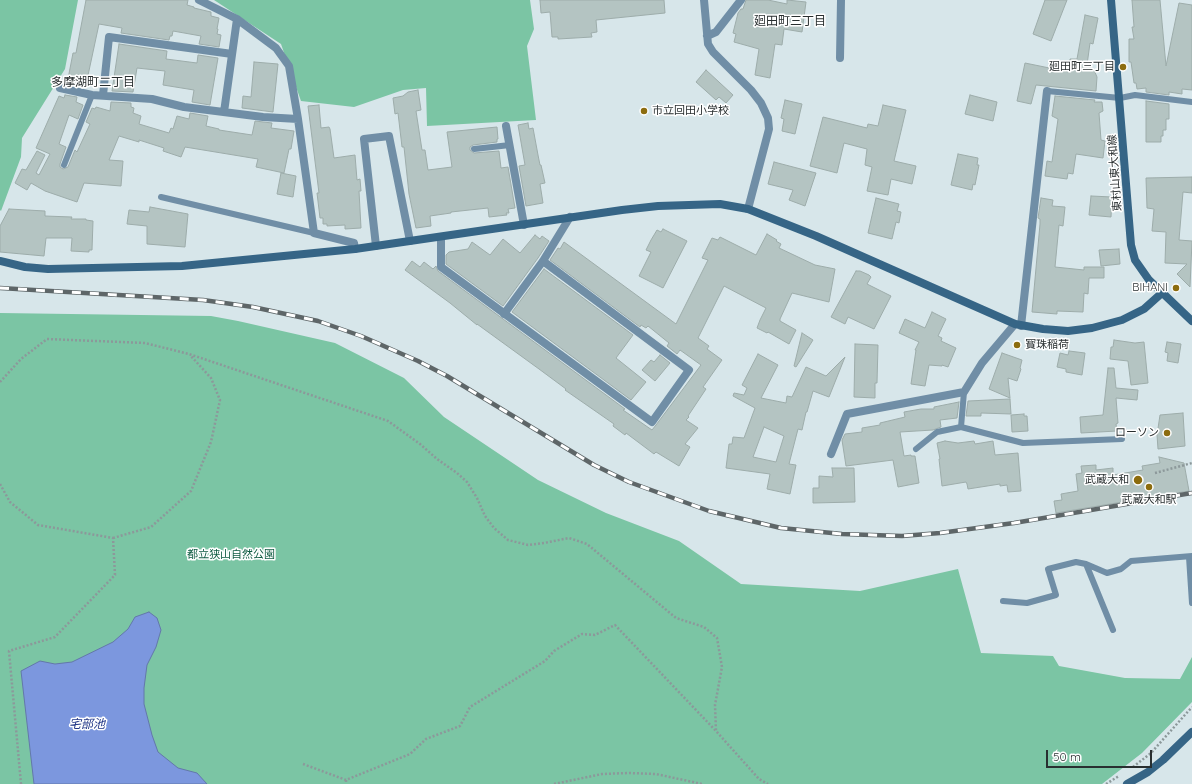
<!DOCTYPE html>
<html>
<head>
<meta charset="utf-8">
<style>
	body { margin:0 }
	#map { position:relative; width:1192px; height:784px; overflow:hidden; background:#d7e6ea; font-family:Quicksand,sans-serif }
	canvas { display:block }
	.scale { position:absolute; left:1046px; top:750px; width:106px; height:18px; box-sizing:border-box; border:2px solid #292f30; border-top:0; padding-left:5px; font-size:12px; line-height:14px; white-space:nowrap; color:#292f30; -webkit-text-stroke:3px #fff; paint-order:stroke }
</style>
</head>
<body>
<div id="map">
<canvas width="1192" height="784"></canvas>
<div class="scale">50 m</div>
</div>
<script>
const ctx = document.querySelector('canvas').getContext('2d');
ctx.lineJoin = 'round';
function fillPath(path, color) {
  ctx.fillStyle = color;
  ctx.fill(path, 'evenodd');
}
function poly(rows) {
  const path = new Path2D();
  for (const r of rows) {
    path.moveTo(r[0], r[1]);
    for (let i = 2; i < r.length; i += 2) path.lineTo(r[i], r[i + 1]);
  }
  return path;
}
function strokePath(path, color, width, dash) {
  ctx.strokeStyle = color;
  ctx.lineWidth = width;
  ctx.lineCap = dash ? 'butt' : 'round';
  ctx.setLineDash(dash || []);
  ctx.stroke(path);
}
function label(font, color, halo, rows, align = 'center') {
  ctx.font = font + ' Quicksand,"Noto Sans JP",sans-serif';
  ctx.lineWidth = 3;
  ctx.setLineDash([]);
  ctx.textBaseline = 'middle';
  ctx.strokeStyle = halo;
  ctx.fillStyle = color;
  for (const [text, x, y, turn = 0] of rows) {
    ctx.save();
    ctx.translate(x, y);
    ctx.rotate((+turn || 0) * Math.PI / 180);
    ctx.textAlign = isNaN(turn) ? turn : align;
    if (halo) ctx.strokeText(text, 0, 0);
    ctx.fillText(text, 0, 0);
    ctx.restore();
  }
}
fillPath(poly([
	[0,0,78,0,65,69,22,138,21,157,1,211,0,210],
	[214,0,530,0,534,29,527,46,536,120,427,126,426,88,403,90,354,107,301,101,281,44],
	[0,313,211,316,238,321,335,343,404,378,444,417,538,480,606,513,679,541,741,584,860,591,958,569,981,653,1053,656,1059,666,1125,678,1180,679,1192,657,1192,702,1142,753,1102,784,0,784]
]), '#7bc5a4');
const water = poly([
	[149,612,157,618,161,630,156,647,147,665,144,688,144,704,152,735,158,752,178,768,197,773,207,784,34,784,21,671,40,661,55,664,72,662,113,642,128,629,135,617,149,612]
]);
fillPath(water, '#7c97de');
strokePath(water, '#6378aa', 1);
const building = poly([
	[86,0,188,0,187,5,194,7,194,8,211,12,211,16,219,18,217,29,218,29,217,34,221,35,219,47,199,44,201,36,173,31,172,36,170,36,169,40,121,33,122,28,99,24,87,80,81,79,79,87,67,84,73,53,76,53,86,0],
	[540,0,664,0,665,13,596,20,597,32,591,33,592,37,558,39,558,37,552,37,550,12,541,13,540,0],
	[746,0,768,0,787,4,787,0,806,2,802,32,784,29,782,45,775,44,770,78,755,75,759,49,734,42,736,34,733,33,738,13,741,9,743,9,746,0],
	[1045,0,1067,0,1051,41,1033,34,1045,0],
	[1132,0,1160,0,1166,66,1179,3,1192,5,1192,90,1182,89,1182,94,1169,92,1169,95,1146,92,1146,88,1137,89,1136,83,1134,83,1131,62,1129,62,1129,39,1134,39,1132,27,1134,27,1132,0],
	[1085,15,1098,18,1093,44,1090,43,1087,65,1094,70,1097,77,1096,91,1036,85,1031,104,1017,101,1025,63,1069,72,1070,59,1077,59,1085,15],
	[119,44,167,51,166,59,197,63,198,55,218,58,210,105,192,102,194,90,163,85,165,71,137,68,133,92,112,91,119,44],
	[254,62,278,64,273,112,242,108,243,96,251,97,254,62],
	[706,70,733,95,726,103,719,97,716,100,696,82,706,70],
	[418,90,421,110,416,111,422,150,425,150,428,170,452,167,447,132,497,127,498,139,497,139,497,142,473,145,470,147,470,150,474,153,499,151,501,168,508,167,515,208,508,209,509,213,506,213,507,215,489,217,488,208,451,212,451,213,430,216,431,226,416,228,409,194,404,147,402,147,398,113,395,114,393,98,403,96,408,92,418,90],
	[65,95,77,97,76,102,83,105,78,119,69,115,59,144,66,147,60,164,60,167,63,169,68,167,75,150,77,152,90,124,86,122,92,108,95,109,96,107,110,111,111,102,131,103,131,107,134,108,133,113,141,116,139,124,169,133,171,128,173,129,177,116,189,119,190,113,208,116,206,126,219,129,219,130,252,135,255,121,272,123,271,128,294,131,291,149,289,149,284,173,256,167,258,159,185,147,181,157,163,151,164,148,139,140,139,142,119,136,109,160,123,161,121,186,84,183,77,202,45,191,31,183,27,190,15,183,22,169,26,170,37,151,45,155,36,173,39,175,50,154,36,148,59,96,64,98,65,95],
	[970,95,997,102,993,121,965,114,970,95],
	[1055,96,1095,100,1094,102,1102,102,1103,111,1099,113,1101,140,1105,141,1103,158,1076,154,1073,174,1068,173,1067,179,1045,176,1047,161,1052,162,1058,119,1052,116,1055,96],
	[785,100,802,104,795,134,782,131,784,119,781,118,785,100],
	[1146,101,1169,104,1169,119,1166,119,1166,130,1163,130,1163,136,1161,136,1161,142,1146,142,1146,101],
	[319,105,321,128,329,127,330,129,334,158,355,155,357,180,360,179,361,191,359,191,361,228,345,229,345,225,327,226,327,224,323,224,323,218,320,218,317,193,319,193,308,106,319,105],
	[883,105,906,110,894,161,916,166,912,184,891,179,888,195,867,191,872,167,865,165,867,149,844,143,837,173,810,166,823,117,867,128,868,124,878,126,883,105],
	[528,123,529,129,533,128,538,155,540,165,541,165,545,183,540,184,543,203,526,206,519,166,525,165,518,125,528,123],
	[958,154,978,158,977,165,979,165,975,185,973,184,972,190,951,185,958,154],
	[774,162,816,173,805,206,789,200,793,190,768,184,774,162],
	[281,173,296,176,293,197,277,194,281,173],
	[1192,177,1192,193,1183,192,1179,240,1192,241,1190,287,1177,274,1187,264,1165,263,1166,232,1152,231,1154,209,1147,208,1146,178,1192,177],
	[1091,196,1112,197,1111,217,1089,215,1091,196],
	[876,198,899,204,897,211,901,212,899,223,896,222,892,239,868,233,876,198],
	[1041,198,1053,200,1052,206,1065,207,1063,226,1059,225,1055,267,1084,270,1084,267,1104,267,1104,278,1089,278,1088,294,1084,293,1083,312,1057,311,1057,314,1032,312,1040,224,1040,219,1038,218,1041,198],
	[150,207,188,214,185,247,147,244,147,226,127,224,129,210,149,212,150,207],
	[9,209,45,211,45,216,72,217,71,219,86,219,86,220,93,221,92,250,89,250,89,252,71,251,72,238,46,238,44,256,0,252,0,226,9,209],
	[663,229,687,241,663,288,639,276,651,252,646,250,651,240,657,230,661,232,663,229],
	[767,234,777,240,776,241,781,244,779,248,815,265,835,269,829,302,792,293,780,319,780,321,796,330,789,344,768,332,767,333,757,328,760,320,766,308,724,286,698,338,709,346,707,349,722,360,703,387,706,389,688,416,689,417,686,420,698,428,685,444,690,447,679,466,656,452,654,454,626,433,625,435,613,426,614,424,565,390,566,389,539,369,477,324,477,325,450,303,405,270,412,261,420,267,424,262,433,269,436,266,438,271,625,409,623,410,652,430,656,425,701,365,680,350,677,354,667,346,669,343,648,326,646,328,641,325,640,327,550,260,558,248,560,249,564,242,676,324,708,260,702,258,712,238,718,240,720,237,756,255,767,234],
	[535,235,540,239,542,236,549,241,538,258,503,306,446,264,446,255,449,252,468,249,472,242,490,255,503,239,520,253,535,235],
	[1119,249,1120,264,1101,266,1099,250,1119,249],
	[544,269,633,335,616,358,646,382,631,400,512,312,544,269],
	[856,271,860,271,869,275,871,277,867,284,891,296,874,329,848,317,845,324,831,317,856,271],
	[932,312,946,319,938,336,942,338,941,341,956,348,948,367,942,365,942,366,929,365,925,386,911,384,916,350,915,350,919,342,899,333,905,319,925,328,932,312],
	[802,333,813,340,796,367,794,366,802,333],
	[1114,340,1135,343,1144,342,1148,383,1131,385,1128,361,1110,359,1111,347,1113,347,1114,340],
	[1167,342,1181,344,1178,363,1167,361,1168,353,1165,352,1167,342],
	[855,344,878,345,877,383,875,383,875,398,854,397,855,344],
	[1069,351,1085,353,1082,375,1066,372,1066,369,1057,367,1060,353,1068,355,1069,351],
	[1002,353,1022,360,1020,368,1021,369,1017,381,1008,378,1010,398,989,389,1002,353],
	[758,354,778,365,761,398,786,403,787,396,792,397,806,367,826,376,845,357,829,397,813,391,807,412,806,412,802,430,798,429,789,464,796,465,790,494,767,489,770,474,726,468,729,444,732,444,733,437,744,438,755,408,733,396,734,393,744,395,747,388,742,385,758,354],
	[764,427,784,436,776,462,753,457,764,427],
	[660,355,670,363,655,381,642,370,651,360,654,362,660,355],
	[1108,368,1114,368,1116,388,1138,390,1137,400,1116,398,1118,423,1116,424,1117,431,1081,433,1080,417,1103,415,1108,368],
	[1010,399,1011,414,981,413,981,416,966,416,968,401,1010,399],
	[959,402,957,418,940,420,941,427,933,430,900,432,904,456,911,455,911,456,915,456,919,483,898,487,893,460,846,466,842,440,845,434,862,432,862,428,880,425,880,423,905,417,904,412,921,409,934,409,934,407,959,402],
	[1183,413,1185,446,1158,449,1157,435,1160,415,1183,413],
	[1024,414,1024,416,1027,416,1028,431,1012,432,1011,415,1024,414],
	[945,441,958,443,974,441,975,444,993,441,995,455,1018,453,1021,491,1008,492,1007,485,1000,486,1000,484,968,489,967,484,966,482,942,486,939,459,940,459,937,443,945,441],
	[1159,457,1184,463,1189,491,1056,513,1054,501,1062,500,1061,494,1078,491,1076,474,1082,473,1081,466,1096,465,1096,470,1113,468,1113,475,1143,470,1142,466,1160,463,1159,457],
	[832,468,854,468,855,502,813,503,813,488,819,488,819,476,833,477,832,468]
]);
fillPath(building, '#b4c4c2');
strokePath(building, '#9dacaa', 1);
strokePath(poly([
	[0,382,21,359,47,339,145,343,189,354,388,421,420,444,437,459,457,473,467,482,477,498,485,516,494,528,508,540,528,545,544,543,569,538,587,544,676,618,704,627,717,638,722,667,715,705,716,731],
	[1155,473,1192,463],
	[0,484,10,502,38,525,113,538,115,575,55,637,9,651,21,784],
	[113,538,151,527,191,491,211,442,220,400,211,378,190,355],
	[303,764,346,780,410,754,426,739,460,726,470,707,545,661,554,651,582,634,595,635,615,625,716,731,759,779,768,784],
	[1133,767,1151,753,1192,707],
	[346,780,346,784],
	[554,784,602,774,629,773,656,774,702,784],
	[1106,784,1119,776]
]), '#8c989a', 2.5, [2, 2]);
strokePath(poly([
	[1047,91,1120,98,1135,95,1192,102],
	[474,149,510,145],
	[64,165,92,95],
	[161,197,314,233],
	[961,427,964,392],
	[916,449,937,432,961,427,1023,443,1122,439],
	[1189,557,1192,603],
	[1086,564,1113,630],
	[1003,601,1027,603,1056,595,1048,569,1076,562,1086,564,1107,573,1121,569,1131,561,1192,556]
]), '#708ea6', 6);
strokePath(poly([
	[199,0,237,19,276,48,289,66,298,119],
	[704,0,708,44,713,52,751,90,761,103,768,118,769,129,748,209],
	[707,36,716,32,741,0],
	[840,58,841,0],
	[60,88,92,95,152,99,184,107,263,117,298,119,314,233,354,243,355,249],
	[103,95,109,37,232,54],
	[224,112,237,19],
	[506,126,524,225],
	[441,237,441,267,652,422,689,370,543,261],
	[376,246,364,139,389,136,410,241],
	[504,314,543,261,570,217],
	[1021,326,1047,91],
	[831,454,847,414,964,392,982,363,1015,324]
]), '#708ea6', 8);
strokePath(poly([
	[1111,0,1131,245,1135,260,1149,280,1192,321],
	[0,261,25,267,48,269,182,266,355,249,622,210,658,206,720,204,748,209,816,236,1015,324,1043,329,1068,331,1092,328,1122,320,1144,309,1163,292],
	[1127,784,1148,772,1163,760,1192,732]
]), '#366586', 8);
const rail = poly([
	[0,288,203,300,253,307,318,321,361,336,418,361,447,376,594,465,629,482,709,511,781,528,842,534,902,536,940,533,1014,523,1192,493]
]);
strokePath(rail, '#5e6668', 4.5);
strokePath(rail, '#fff', 3, [9]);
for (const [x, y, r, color] of [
	[1123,67,4,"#8c6c0e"],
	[644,111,4,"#8c6c0e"],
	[1176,288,4,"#8c6c0e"],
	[1017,345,4,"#8c6c0e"],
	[1167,433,4,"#8c6c0e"],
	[1138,480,5,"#8c6c0e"],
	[1149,487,4,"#8c6c0e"]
]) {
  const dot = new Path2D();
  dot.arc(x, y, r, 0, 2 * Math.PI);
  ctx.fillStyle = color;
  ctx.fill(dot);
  strokePath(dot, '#fff', 1.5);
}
label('11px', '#292f30', '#fff', [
	["廻田町三丁目",1115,67],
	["市立回田小学校",652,111,"left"],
	["BIHANI",1168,288],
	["寳珠稲荷",1025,345,"left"],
	["ローソン",1159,433],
	["武蔵大和",1129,480],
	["武蔵大和駅",1149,500,"center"]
], 'right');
label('11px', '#292f30', '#fff', [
	["東村山東大和線",1115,173,-94]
]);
label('11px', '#0e5b41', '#fff', [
	["都立狭山自然公園",231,555]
]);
label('12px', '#292f30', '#fff', [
	["廻田町三丁目",790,21],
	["多摩湖町二丁目",93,82]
]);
label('italic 12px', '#1f3586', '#fff', [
	["宅部池",87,724]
]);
</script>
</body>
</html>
